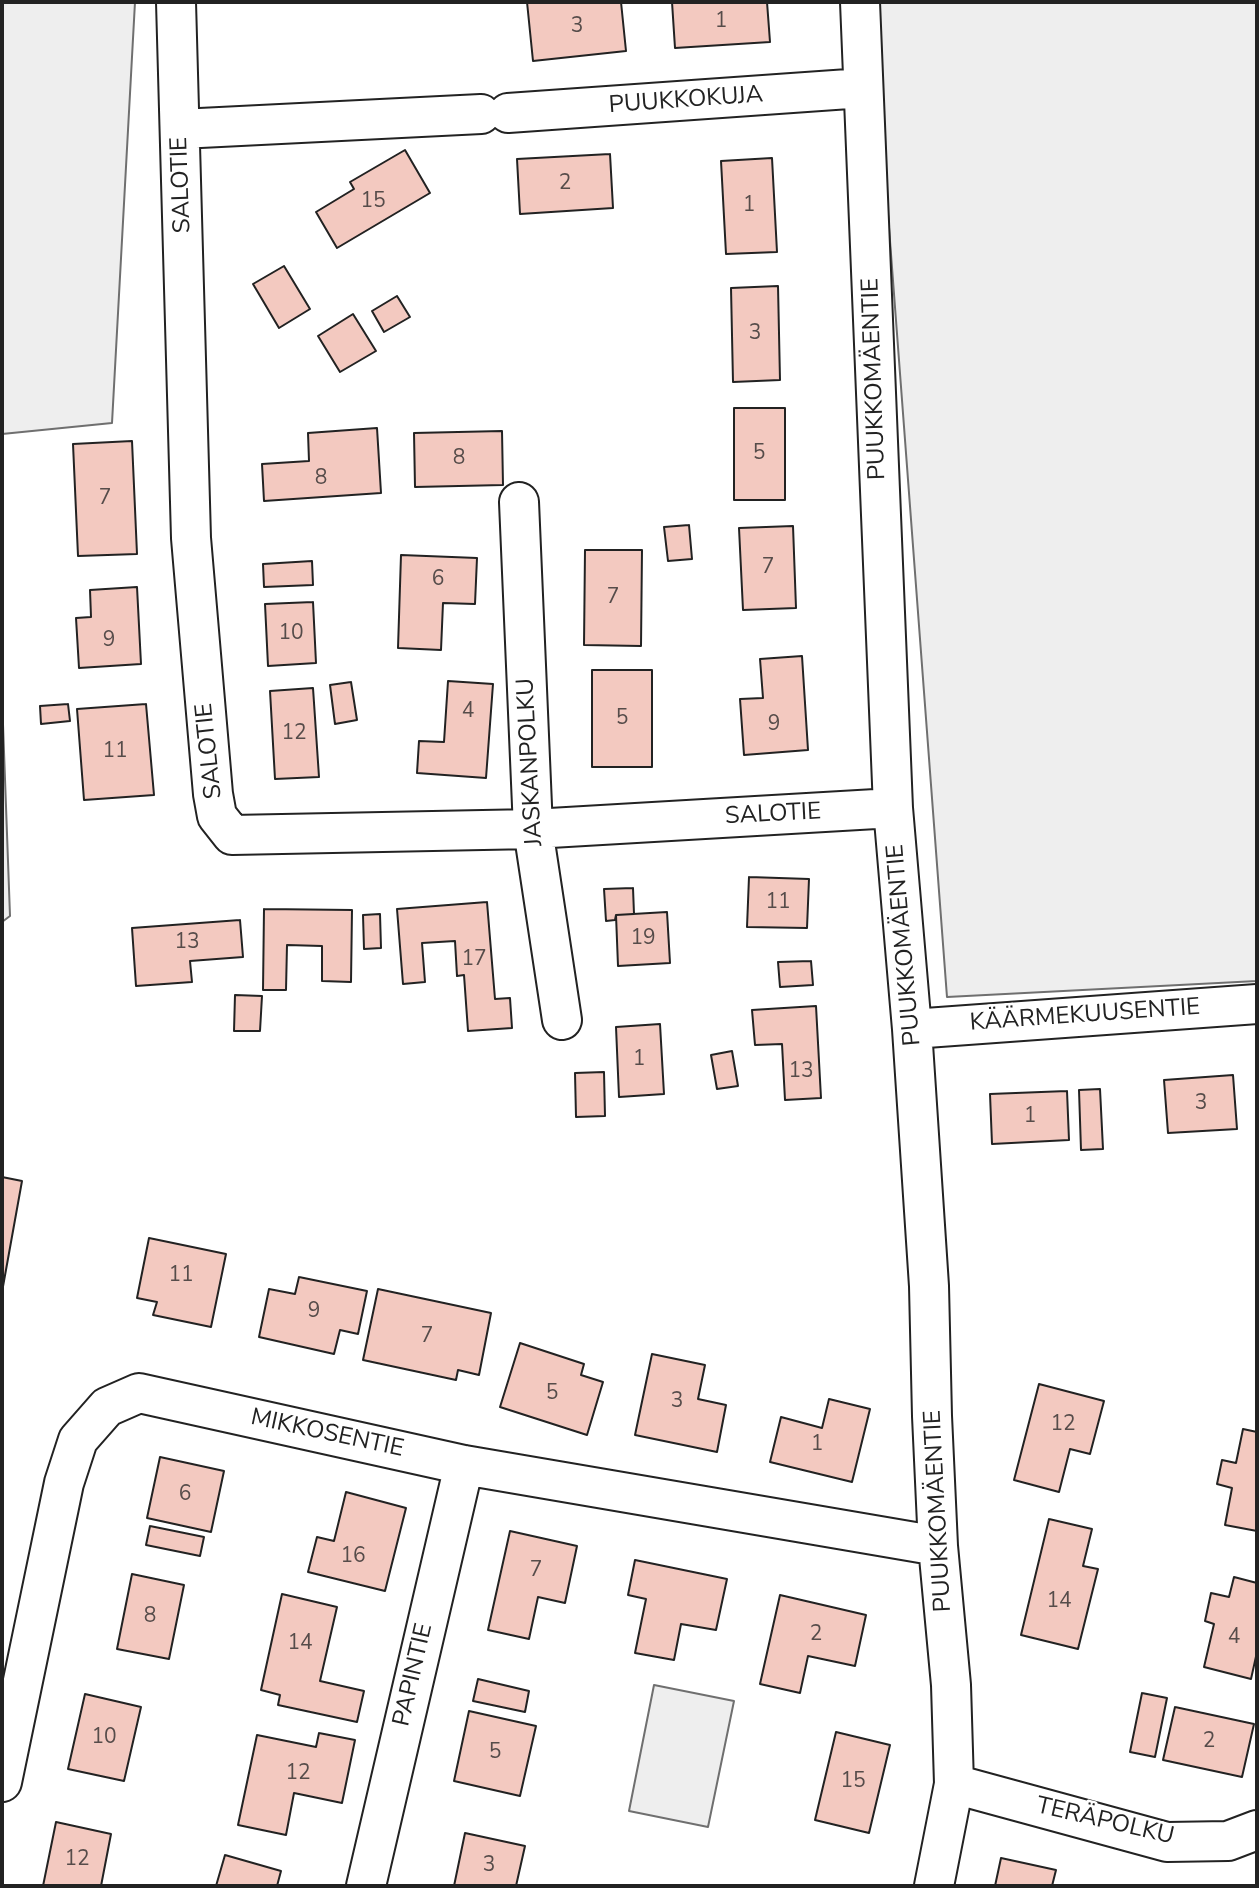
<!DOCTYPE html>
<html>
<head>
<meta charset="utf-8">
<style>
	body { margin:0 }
	#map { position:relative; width:1259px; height:1888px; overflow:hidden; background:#fff; font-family:"Nunito Sans",sans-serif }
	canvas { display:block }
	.frame { position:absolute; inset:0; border:4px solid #222; pointer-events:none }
</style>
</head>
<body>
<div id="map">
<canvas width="1259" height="1888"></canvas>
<div class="frame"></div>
</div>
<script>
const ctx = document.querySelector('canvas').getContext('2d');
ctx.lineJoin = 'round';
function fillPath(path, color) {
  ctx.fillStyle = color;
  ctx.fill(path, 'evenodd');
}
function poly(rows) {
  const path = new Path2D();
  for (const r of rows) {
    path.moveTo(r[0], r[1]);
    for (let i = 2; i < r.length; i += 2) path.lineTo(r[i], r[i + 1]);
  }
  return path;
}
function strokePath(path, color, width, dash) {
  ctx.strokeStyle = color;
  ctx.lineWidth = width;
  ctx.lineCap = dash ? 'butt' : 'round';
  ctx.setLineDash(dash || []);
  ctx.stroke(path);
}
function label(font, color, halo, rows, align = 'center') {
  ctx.font = font + ' "Nunito Sans",sans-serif';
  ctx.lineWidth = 5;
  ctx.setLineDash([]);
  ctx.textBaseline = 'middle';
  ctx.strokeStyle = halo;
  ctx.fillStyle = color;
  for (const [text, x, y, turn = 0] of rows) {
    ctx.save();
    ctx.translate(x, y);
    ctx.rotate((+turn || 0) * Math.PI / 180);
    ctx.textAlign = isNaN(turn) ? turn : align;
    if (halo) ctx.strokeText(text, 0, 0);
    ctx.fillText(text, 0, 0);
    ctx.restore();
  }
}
const green = poly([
	[2,2,135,2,112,423,2,434,2,2],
	[872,2,1257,2,1257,981,947,997,872,2],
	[2,697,10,916,2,922,2,697],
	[654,1685,734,1701,708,1827,629,1811,654,1685]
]);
fillPath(green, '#eee');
strokePath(green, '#6f6f6f', 2);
const building = poly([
	[527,2,621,2,626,51,533,61,527,2],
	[672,2,767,2,770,42,675,48,672,2],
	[405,150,430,193,337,248,316,212,354,189,350,182,405,150],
	[610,154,613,208,520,214,517,159,610,154],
	[772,158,777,252,726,254,721,161,772,158],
	[284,266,310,309,279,328,253,284,284,266],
	[778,286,780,380,733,382,731,288,778,286],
	[397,296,410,317,384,332,372,311,397,296],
	[353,314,376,351,340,372,318,336,353,314],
	[734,408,785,408,785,500,734,500,734,408],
	[377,428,381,493,264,501,262,464,309,461,308,433,377,428],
	[502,431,503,485,415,487,414,433,502,431],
	[132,441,137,554,78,556,73,444,132,441],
	[689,525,692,559,668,561,664,527,689,525],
	[793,526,796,608,743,610,739,528,793,526],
	[585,550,642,550,641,646,584,645,585,550],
	[401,555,477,558,475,604,443,603,441,650,398,648,401,555],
	[312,561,313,585,264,587,263,564,312,561],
	[137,587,141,664,79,668,76,618,91,617,90,590,137,587],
	[313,602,316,663,268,666,265,604,313,602],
	[802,656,808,750,744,755,740,699,763,698,760,659,802,656],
	[592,670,652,670,652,767,592,767,592,670],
	[448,681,493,684,486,778,417,773,419,741,444,742,448,681],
	[351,682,357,720,335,724,330,685,351,682],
	[313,688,319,777,275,779,270,691,313,688],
	[68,704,70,721,41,724,40,706,68,704],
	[146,704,154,795,84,800,77,709,146,704],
	[749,877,809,879,807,928,747,927,749,877],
	[633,888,634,914,616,915,615,920,606,921,604,889,633,888],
	[487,902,495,999,510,998,512,1028,468,1031,464,975,457,976,455,941,422,943,425,982,403,984,397,909,487,902],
	[264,909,352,910,351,982,322,981,322,946,287,945,286,990,263,990,264,909],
	[667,912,670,963,618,966,616,915,667,912],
	[380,914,381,948,364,949,363,915,380,914],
	[240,920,243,957,190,961,192,982,136,986,132,928,240,920],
	[811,961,813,985,780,987,778,962,811,961],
	[235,995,262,996,260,1031,234,1031,235,995],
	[816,1006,821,1098,785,1100,782,1044,755,1045,752,1010,816,1006],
	[660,1024,664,1094,619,1097,616,1027,660,1024],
	[732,1051,738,1086,717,1089,711,1055,732,1051],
	[604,1072,605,1116,576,1117,575,1073,604,1072],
	[1233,1075,1237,1129,1168,1133,1164,1080,1233,1075],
	[1100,1089,1103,1149,1081,1150,1079,1090,1100,1089],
	[1067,1091,1069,1140,992,1144,990,1094,1067,1091],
	[2,1177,22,1181,2,1292,2,1177],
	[149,1238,226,1254,211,1327,153,1315,157,1302,137,1298,149,1238],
	[299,1277,367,1291,358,1334,340,1330,334,1354,259,1337,269,1289,295,1294,299,1277],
	[378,1289,491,1313,479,1375,458,1370,456,1380,363,1360,378,1289],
	[520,1343,584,1364,581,1375,603,1382,587,1435,500,1407,520,1343],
	[652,1354,705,1365,698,1399,726,1405,717,1452,635,1435,652,1354],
	[1039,1384,1104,1401,1090,1454,1070,1449,1059,1492,1014,1480,1039,1384],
	[829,1399,870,1409,852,1482,770,1462,781,1417,822,1428,829,1399],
	[1243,1429,1257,1432,1257,1531,1225,1525,1232,1488,1217,1484,1222,1460,1236,1463,1243,1429],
	[160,1457,224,1471,211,1532,147,1518,160,1457],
	[346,1492,406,1508,385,1591,308,1572,317,1537,334,1541,346,1492],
	[1049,1519,1092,1529,1083,1566,1098,1569,1078,1649,1021,1635,1049,1519],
	[150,1526,204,1537,200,1556,146,1545,150,1526],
	[510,1531,577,1546,565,1603,538,1597,529,1639,488,1630,510,1531],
	[635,1560,727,1579,716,1630,681,1624,674,1660,635,1653,646,1599,628,1595,635,1560],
	[132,1574,184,1585,169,1659,117,1649,132,1574],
	[1234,1577,1257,1583,1257,1652,1251,1679,1204,1667,1214,1624,1205,1621,1211,1593,1229,1597,1234,1577],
	[282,1594,337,1607,320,1681,364,1691,357,1722,278,1705,280,1695,261,1690,282,1594],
	[780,1595,866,1615,855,1666,808,1656,800,1693,760,1684,780,1595],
	[478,1679,529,1691,525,1712,473,1701,478,1679],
	[1142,1693,1167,1698,1155,1757,1130,1752,1142,1693],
	[85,1694,141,1707,124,1781,68,1769,85,1694],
	[1175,1707,1254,1724,1242,1777,1163,1760,1175,1707],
	[469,1711,536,1726,520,1796,454,1781,469,1711],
	[836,1732,890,1745,869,1833,815,1820,836,1732],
	[319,1733,355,1740,342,1803,294,1793,286,1835,238,1825,257,1735,316,1747,319,1733],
	[56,1822,111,1834,101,1886,43,1886,56,1822],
	[465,1833,525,1846,516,1886,454,1886,465,1833],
	[225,1855,281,1871,277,1886,216,1886,225,1855],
	[1001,1858,1056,1870,1052,1886,995,1886,1001,1858]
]);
fillPath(building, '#f3c9c0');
strokePath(building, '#222', 2);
const minor = poly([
	[176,2,191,538,213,794,217,816,232,835,533,829,893,808],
	[860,2,893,808,912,1029,929,1286,932,1416,938,1546,951,1685,954,1784,934,1886],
	[508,113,863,88],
	[180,129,481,114],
	[519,502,533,829,562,1020],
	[912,1029,1257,1004],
	[2,1782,64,1483,78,1440,107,1407,139,1393,464,1465,938,1546],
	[954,1784,1167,1842,1228,1841,1257,1830],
	[366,1886,464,1465]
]);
strokePath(minor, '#222', 42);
strokePath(minor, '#fff', 38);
label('21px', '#564c4a', null, [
	["1",721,22],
	["3",577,27],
	["2",565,184],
	["15",373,202],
	["1",749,206],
	["3",755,334],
	["5",759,454],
	["8",459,459],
	["8",321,479],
	["7",105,499],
	["7",768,568],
	["6",438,580],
	["7",613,598],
	["10",291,634],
	["9",109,641],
	["4",468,712],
	["5",622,719],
	["9",774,725],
	["12",294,734],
	["11",115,752],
	["11",778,903],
	["19",643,939],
	["13",187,943],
	["17",474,960],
	["1",639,1060],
	["13",801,1072],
	["3",1201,1104],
	["1",1030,1117],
	["11",181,1276],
	["9",314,1312],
	["7",427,1337],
	["5",552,1394],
	["3",677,1402],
	["12",1063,1425],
	["1",817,1445],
	["6",185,1495],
	["16",353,1557],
	["7",536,1571],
	["14",1059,1602],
	["8",150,1617],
	["2",816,1635],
	["4",1234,1638],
	["14",300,1644],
	["10",104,1738],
	["2",1209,1742],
	["5",495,1753],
	["12",298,1774],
	["15",853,1782],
	["12",77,1860],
	["3",489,1866]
]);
label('24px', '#222', '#fff', [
	["PUUKKOKUJA",686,101,-4],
	["SALOTIE",182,185,-92],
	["PUUKKOMÄENTIE",875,379,-92],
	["SALOTIE",210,751,-96],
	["JASKANPOLKU",531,762,-93],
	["SALOTIE",773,815,-3],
	["PUUKKOMÄENTIE",905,945,-95],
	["KÄÄRMEKUUSENTIE",1085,1016,-4],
	["MIKKOSENTIE",327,1434,12],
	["PUUKKOMÄENTIE",939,1511,-93],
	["PAPINTIE",414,1675,-77],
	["TERÄPOLKU",1105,1822,13]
]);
</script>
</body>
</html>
